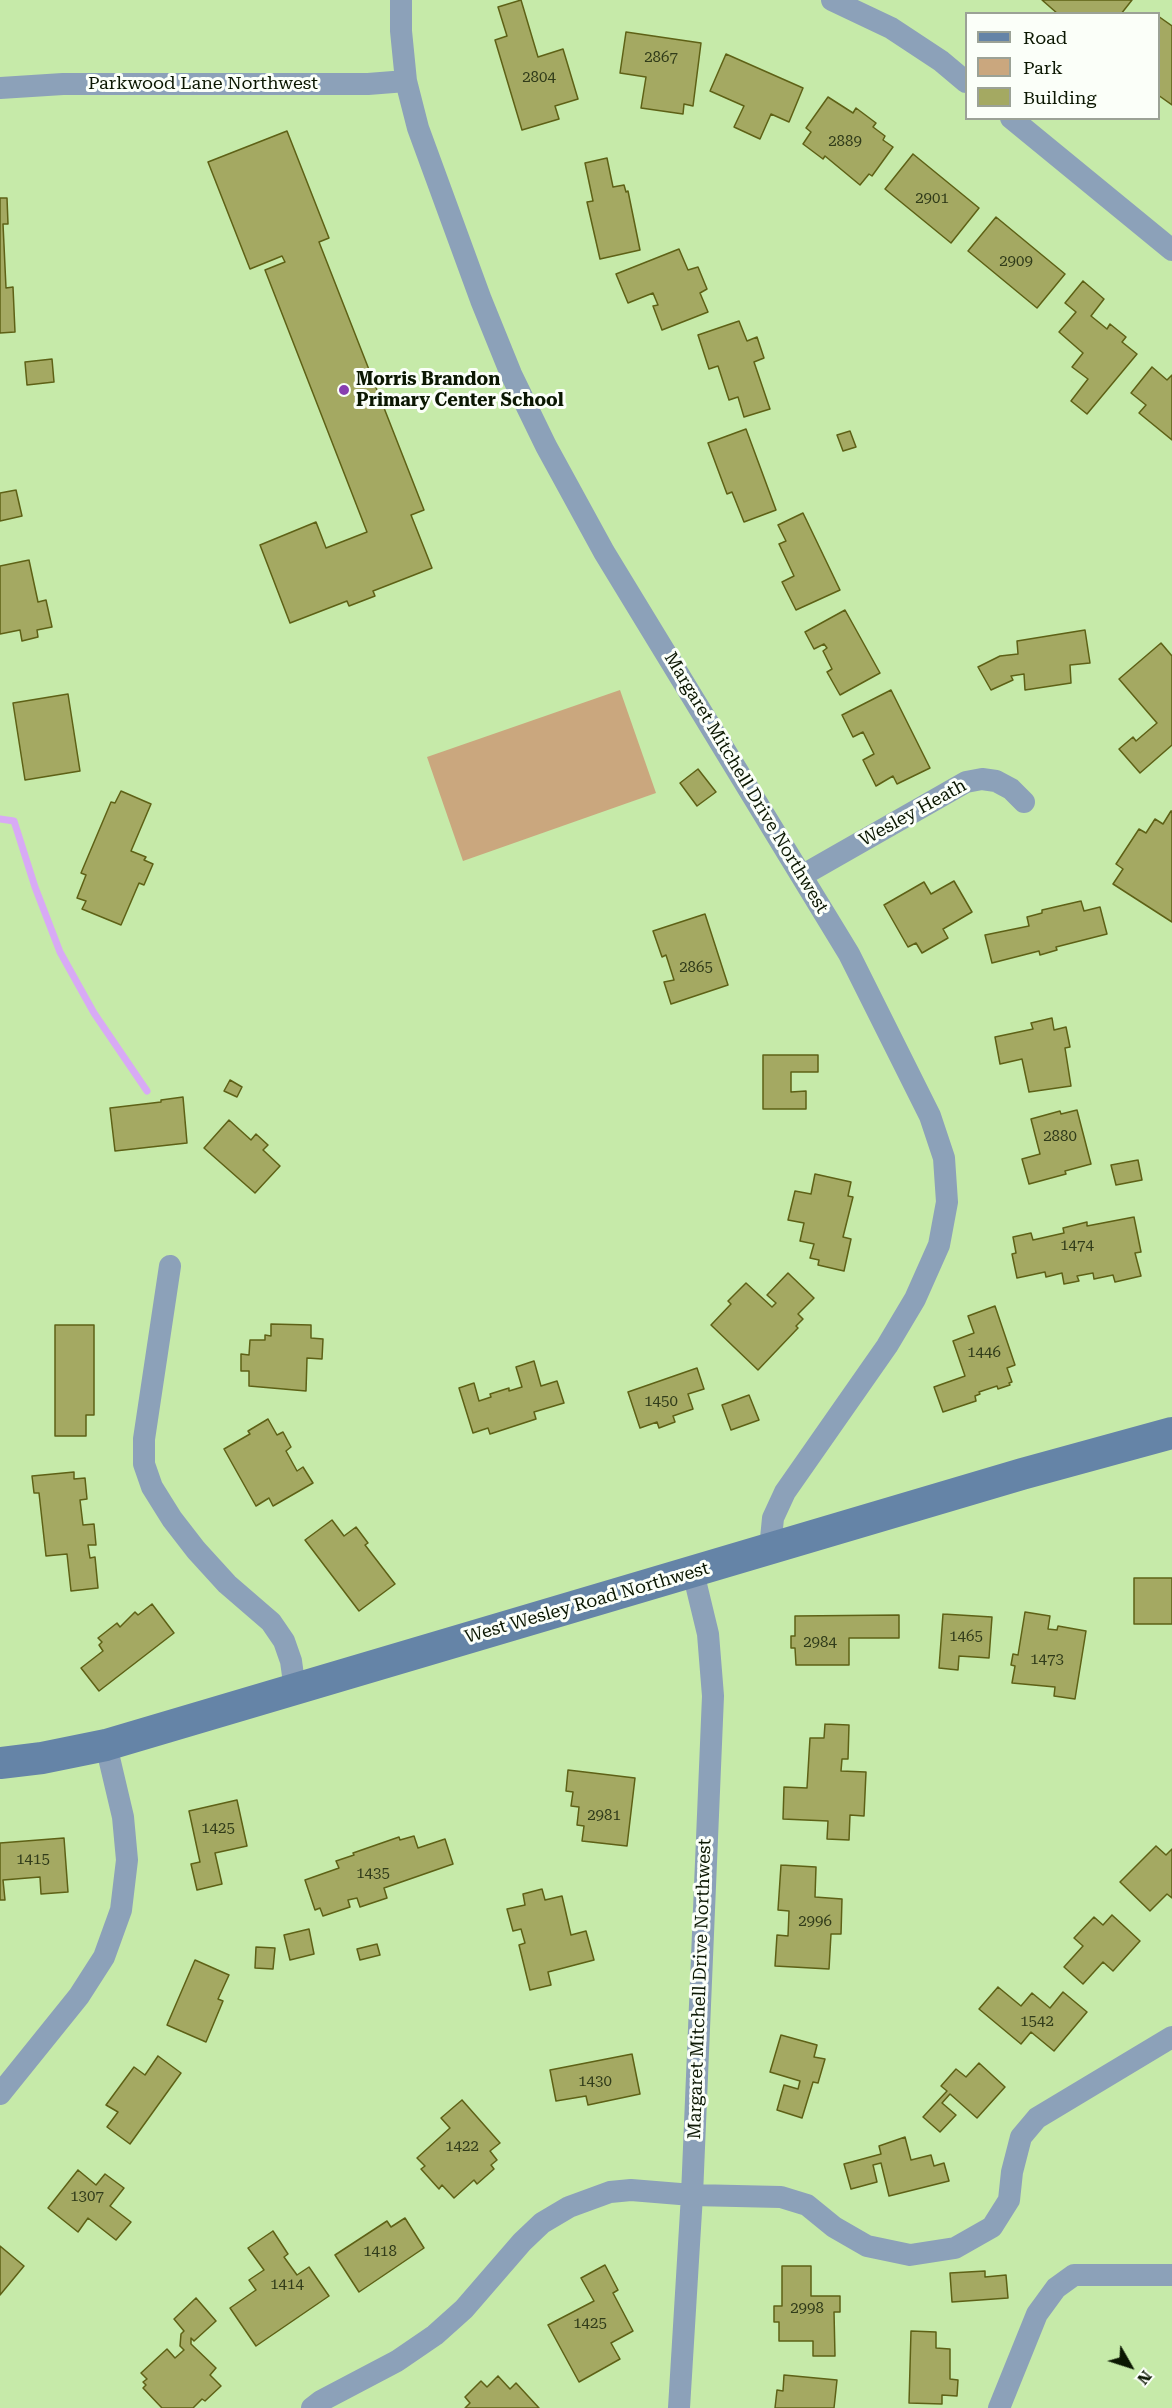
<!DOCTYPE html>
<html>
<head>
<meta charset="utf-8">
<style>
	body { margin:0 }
	#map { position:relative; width:1172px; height:2408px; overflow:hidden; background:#c6eaa9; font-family:"Roboto Serif",serif }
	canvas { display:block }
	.legend { position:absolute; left:965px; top:12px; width:195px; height:108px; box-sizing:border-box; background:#fbfff9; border:2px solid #9ba296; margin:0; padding:8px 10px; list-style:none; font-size:18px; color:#0b1702 }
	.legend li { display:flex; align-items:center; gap:12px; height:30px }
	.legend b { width:30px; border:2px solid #9ba296 }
	.north { position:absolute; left:1100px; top:2336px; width:60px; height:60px; -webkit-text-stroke:4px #fbfff9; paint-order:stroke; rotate:129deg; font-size:16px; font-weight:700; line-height:24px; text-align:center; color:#0b1702 }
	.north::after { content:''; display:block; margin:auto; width:21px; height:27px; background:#0b1702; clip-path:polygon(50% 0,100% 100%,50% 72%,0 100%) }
</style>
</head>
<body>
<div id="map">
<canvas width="1172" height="2408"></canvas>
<ul class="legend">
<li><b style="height:8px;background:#6584a7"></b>Road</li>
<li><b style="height:16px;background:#caa77e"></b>Park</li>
<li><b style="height:16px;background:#a4a962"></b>Building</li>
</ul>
<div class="north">N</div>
</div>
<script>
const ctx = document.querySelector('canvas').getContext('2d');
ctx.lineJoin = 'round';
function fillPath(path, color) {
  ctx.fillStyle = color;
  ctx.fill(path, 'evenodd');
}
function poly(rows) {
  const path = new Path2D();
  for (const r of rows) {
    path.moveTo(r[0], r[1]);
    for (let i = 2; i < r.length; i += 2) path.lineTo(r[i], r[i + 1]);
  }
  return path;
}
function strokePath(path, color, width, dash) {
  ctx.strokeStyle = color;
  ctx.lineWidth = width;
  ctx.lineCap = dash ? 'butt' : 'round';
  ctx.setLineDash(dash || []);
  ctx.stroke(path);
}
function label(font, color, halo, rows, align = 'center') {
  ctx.font = font + ' "Roboto Serif",serif';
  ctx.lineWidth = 6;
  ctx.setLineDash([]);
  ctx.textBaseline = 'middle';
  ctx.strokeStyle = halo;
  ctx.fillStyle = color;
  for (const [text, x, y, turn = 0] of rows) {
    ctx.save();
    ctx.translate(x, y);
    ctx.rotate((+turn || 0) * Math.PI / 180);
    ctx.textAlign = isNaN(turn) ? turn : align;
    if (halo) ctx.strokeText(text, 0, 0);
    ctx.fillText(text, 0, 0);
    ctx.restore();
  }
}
fillPath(poly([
	[620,690,656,793,463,861,427,757]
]), '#caa77e');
strokePath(poly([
	[0,819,14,821,35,887,60,952,94,1013,147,1091]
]), '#d8aaf5', 7);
const building = poly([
	[521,0,538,57,563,49,578,99,555,106,559,119,522,130,495,40,507,36,498,7,521,0],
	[1042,0,1132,0,1121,14,1058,14,1042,0],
	[1158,16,1172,26,1172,105,1158,95,1158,16],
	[626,32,701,43,693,106,684,104,683,114,641,108,646,77,620,73,626,32],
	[726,54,803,88,789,122,771,114,760,139,734,127,744,106,710,91,726,54],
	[828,97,853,113,856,108,876,123,873,127,885,136,883,140,893,147,872,176,869,174,860,185,825,156,823,159,803,144,811,132,806,128,828,97],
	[287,131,329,238,319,242,424,510,411,515,432,568,373,591,375,596,349,606,347,601,290,623,260,545,316,522,326,548,367,532,265,270,285,262,282,256,250,269,208,162,287,131],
	[913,154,979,208,951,243,885,189,913,154],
	[607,158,613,187,624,185,626,192,628,191,640,250,600,259,587,202,593,201,585,163,607,158],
	[0,198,7,198,8,224,3,224,6,288,13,287,15,332,0,333,0,198],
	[996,217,1065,274,1037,308,968,251,996,217],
	[679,249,688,270,698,267,707,289,700,293,708,312,662,330,653,306,658,305,653,293,628,303,616,274,679,249],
	[1083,281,1104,299,1091,316,1107,329,1110,324,1126,337,1122,342,1137,354,1087,414,1071,401,1088,379,1072,367,1083,353,1059,332,1076,312,1065,303,1083,281],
	[739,321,747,341,757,337,764,358,754,362,770,409,744,417,738,397,729,400,718,366,709,369,698,335,739,321],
	[52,359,54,382,27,385,25,362,52,359],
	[1152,367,1167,380,1172,375,1172,440,1139,413,1146,405,1131,393,1152,367],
	[746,429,776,510,744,522,732,492,727,494,708,443,746,429],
	[850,431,856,447,843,451,837,435,850,431],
	[16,490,22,516,0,521,0,493,16,490],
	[803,513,840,590,796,610,782,582,794,576,779,544,786,541,778,525,803,513],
	[29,560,38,602,46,600,52,627,37,630,38,637,22,641,20,630,0,634,0,566,29,560],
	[845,610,880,673,840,695,827,672,832,669,823,651,827,648,824,644,814,649,805,632,845,610],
	[1085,630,1090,663,1070,665,1071,683,1025,690,1024,674,1011,676,1013,680,991,690,978,667,1000,656,1018,654,1017,641,1085,630],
	[1161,643,1172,656,1172,745,1140,773,1119,749,1133,737,1136,741,1157,723,1119,679,1161,643],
	[891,690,930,768,897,784,893,776,876,786,863,760,874,754,863,732,853,737,842,715,891,690],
	[68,694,80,771,25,780,13,703,68,694],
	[698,769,716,792,697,806,680,783,698,769],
	[121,791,151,804,131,851,146,857,144,860,153,864,144,885,139,883,121,925,82,909,86,901,77,898,86,875,81,873,111,802,115,803,121,791],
	[1171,811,1172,811,1172,922,1113,884,1123,869,1116,864,1139,829,1146,833,1155,819,1163,824,1171,811],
	[954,881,972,912,943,929,948,938,922,953,916,943,908,947,884,905,924,882,931,894,954,881],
	[1081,901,1084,911,1100,907,1107,934,1056,947,1057,950,1040,955,1039,951,992,963,985,935,1029,926,1027,917,1042,913,1042,910,1081,901],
	[705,914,728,985,671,1004,664,982,674,980,666,955,662,957,653,931,705,914],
	[1052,1018,1054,1030,1066,1027,1070,1047,1065,1048,1071,1086,1029,1092,1022,1059,1000,1064,995,1037,1033,1029,1031,1023,1052,1018],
	[763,1055,818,1055,818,1072,791,1072,791,1092,806,1091,806,1109,763,1109,763,1055],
	[230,1080,242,1087,237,1097,224,1091,230,1080],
	[183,1097,187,1143,115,1151,110,1108,161,1102,161,1100,183,1097],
	[1077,1110,1091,1164,1065,1171,1066,1174,1029,1184,1022,1159,1040,1154,1031,1119,1060,1111,1061,1114,1077,1110],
	[229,1120,251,1140,256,1134,268,1145,263,1150,280,1166,255,1193,204,1148,229,1120],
	[1138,1160,1142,1180,1116,1185,1111,1165,1138,1160],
	[815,1174,851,1182,848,1196,853,1197,843,1237,851,1239,844,1271,818,1265,819,1260,810,1258,814,1244,800,1241,804,1223,788,1220,795,1191,811,1194,815,1174],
	[1134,1217,1141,1252,1135,1253,1141,1276,1115,1282,1113,1275,1094,1279,1093,1273,1077,1276,1079,1281,1064,1284,1062,1273,1046,1277,1045,1272,1017,1278,1012,1254,1016,1253,1013,1237,1031,1233,1033,1240,1064,1233,1063,1228,1087,1222,1087,1226,1134,1217],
	[788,1273,814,1298,798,1314,803,1319,796,1326,798,1328,758,1370,711,1325,731,1304,728,1301,746,1283,772,1307,776,1303,767,1295,788,1273],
	[995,1306,1015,1365,1007,1368,1012,1382,1009,1383,1010,1385,998,1389,997,1386,979,1392,980,1394,975,1396,976,1401,943,1412,934,1387,965,1376,953,1341,974,1333,968,1316,995,1306],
	[271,1324,311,1325,311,1338,323,1339,322,1359,307,1358,306,1391,249,1386,249,1371,241,1371,241,1354,249,1355,250,1340,265,1340,265,1335,271,1336,271,1324],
	[55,1325,94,1325,94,1415,86,1415,86,1436,55,1436,55,1325],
	[534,1361,541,1386,557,1381,564,1403,534,1412,536,1419,490,1434,488,1428,473,1433,459,1388,474,1383,479,1401,491,1397,490,1394,509,1388,509,1391,522,1387,516,1367,534,1361],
	[697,1368,704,1389,688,1394,693,1409,673,1416,675,1422,659,1428,657,1422,640,1428,628,1392,697,1368],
	[749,1395,759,1420,731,1430,722,1405,749,1395],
	[268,1419,277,1435,283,1432,291,1447,286,1451,297,1471,303,1467,313,1483,273,1506,269,1498,256,1506,224,1449,250,1434,248,1431,268,1419],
	[74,1472,74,1479,85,1478,87,1499,80,1500,83,1525,94,1524,96,1545,88,1545,90,1558,95,1557,98,1588,71,1591,67,1554,46,1556,39,1493,34,1493,32,1476,74,1472],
	[332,1520,344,1536,356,1527,368,1543,365,1545,395,1584,359,1611,305,1540,332,1520],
	[1134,1578,1172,1578,1172,1624,1134,1624,1134,1578],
	[152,1604,174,1633,99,1691,81,1668,103,1651,99,1645,102,1642,98,1638,117,1623,120,1627,135,1612,138,1615,152,1604],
	[1025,1612,1050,1616,1048,1629,1057,1630,1058,1626,1086,1631,1075,1699,1054,1696,1055,1687,1012,1683,1015,1666,1011,1665,1013,1654,1018,1655,1025,1612],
	[943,1614,992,1617,989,1658,959,1656,958,1670,939,1668,943,1614],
	[899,1615,899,1638,849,1638,849,1665,796,1665,795,1648,791,1648,791,1636,795,1636,795,1616,899,1615],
	[825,1724,849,1725,848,1759,842,1759,841,1771,866,1772,864,1816,850,1815,849,1840,827,1839,828,1821,783,1819,784,1787,807,1788,810,1738,824,1738,825,1724],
	[568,1770,635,1778,627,1846,582,1841,584,1826,577,1825,579,1807,571,1806,573,1792,566,1791,568,1770],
	[237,1800,247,1846,215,1853,222,1884,197,1890,191,1864,200,1862,189,1811,237,1800],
	[414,1836,418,1848,445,1839,453,1864,384,1888,387,1898,360,1907,357,1898,348,1900,350,1907,323,1916,320,1908,315,1910,305,1880,339,1868,336,1861,354,1855,353,1853,399,1837,400,1840,414,1836],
	[64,1838,68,1892,41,1894,40,1877,3,1880,5,1900,0,1900,0,1843,64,1838],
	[1156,1846,1166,1855,1172,1849,1172,1898,1167,1894,1150,1911,1120,1882,1156,1846],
	[781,1865,816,1867,815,1897,842,1899,841,1934,831,1934,829,1969,775,1966,777,1935,788,1936,789,1911,778,1910,781,1865],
	[542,1889,545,1900,562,1896,571,1935,586,1931,594,1960,548,1972,551,1985,530,1990,519,1945,525,1943,521,1929,513,1931,507,1909,525,1905,523,1894,542,1889],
	[1112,1915,1140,1941,1113,1971,1103,1962,1083,1984,1064,1967,1083,1946,1074,1938,1094,1917,1103,1925,1112,1915],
	[309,1929,314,1954,290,1960,284,1935,309,1929],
	[377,1944,380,1955,360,1960,357,1949,377,1944],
	[256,1947,275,1948,273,1969,255,1968,256,1947],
	[195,1960,229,1975,218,1999,223,2001,206,2042,167,2025,195,1960],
	[998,1987,1021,2006,1032,1993,1050,2008,1063,1992,1087,2012,1054,2051,1031,2032,1021,2044,979,2009,998,1987],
	[781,2035,817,2045,814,2057,825,2059,818,2083,813,2082,802,2118,777,2110,784,2085,798,2089,800,2081,770,2072,781,2035],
	[632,2054,640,2094,588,2105,586,2096,556,2101,550,2070,632,2054],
	[158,2056,181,2073,130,2144,107,2127,118,2112,106,2105,134,2067,145,2075,158,2056],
	[979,2063,1005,2087,977,2118,950,2094,942,2103,956,2115,940,2132,923,2117,947,2091,941,2086,956,2069,966,2077,979,2063],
	[462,2100,500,2143,490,2151,497,2160,491,2165,494,2169,477,2184,474,2180,454,2198,442,2185,439,2189,421,2169,425,2166,417,2158,450,2128,441,2118,462,2100],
	[905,2137,911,2160,931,2155,934,2166,944,2163,949,2181,889,2196,881,2163,873,2165,877,2182,851,2189,844,2164,881,2154,879,2146,905,2137],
	[78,2170,96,2185,105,2174,124,2188,110,2206,131,2222,116,2240,88,2218,78,2232,48,2208,78,2170],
	[405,2218,424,2248,359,2292,335,2255,387,2221,391,2227,405,2218],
	[273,2231,288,2254,284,2257,297,2275,309,2267,329,2296,256,2346,230,2308,256,2290,249,2280,264,2270,248,2248,273,2231],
	[0,2246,24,2266,0,2295,0,2246],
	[605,2265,618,2290,613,2293,633,2331,611,2343,620,2359,579,2382,548,2325,594,2301,581,2278,605,2265],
	[782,2266,811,2266,811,2296,840,2296,840,2312,834,2312,835,2356,813,2356,813,2341,779,2341,779,2322,774,2322,774,2306,782,2306,782,2266],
	[985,2271,985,2277,1006,2275,1008,2298,952,2302,950,2273,985,2271],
	[196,2298,216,2321,194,2341,191,2338,191,2344,216,2368,210,2375,221,2386,205,2401,202,2399,193,2408,162,2408,143,2388,146,2385,143,2382,147,2379,141,2373,167,2349,175,2358,184,2350,180,2346,181,2334,184,2331,174,2319,196,2298],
	[911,2331,936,2332,936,2348,950,2349,950,2379,958,2380,957,2396,942,2395,942,2404,909,2403,911,2331],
	[784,2375,837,2380,834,2408,775,2408,777,2390,783,2391,784,2375],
	[498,2376,510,2389,516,2383,539,2408,465,2408,470,2403,465,2397,481,2381,487,2387,498,2376]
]);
fillPath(building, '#a4a962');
strokePath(building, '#5e6116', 1.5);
strokePath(poly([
	[401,0,401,31,406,81,418,128,481,300,511,374,546,446,604,552,849,954,930,1116,944,1158,947,1202,939,1245,915,1299,887,1346,785,1492,773,1518,770,1549],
	[832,0,891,28,941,61,966,82],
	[0,88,63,84,368,84,406,81],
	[1011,118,1172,250],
	[803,875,966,782,982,779,996,781,1011,789,1024,802],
	[170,1266,144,1439,144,1464,152,1487,172,1519,196,1550,227,1584,271,1622,284,1641,291,1661,295,1690],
	[0,2094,79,1996,104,1957,121,1910,127,1860,123,1817,106,1745],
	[312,2408,321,2401,397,2361,435,2335,464,2309,522,2242,542,2223,569,2207,610,2192,631,2190,692,2195,781,2197,807,2205,834,2227,867,2246,910,2255,955,2248,992,2227,1009,2200,1012,2172,1021,2137,1037,2118,1172,2037],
	[679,2408,692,2195,713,1696,708,1634,693,1572],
	[999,2408,1037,2314,1056,2288,1074,2275,1172,2275]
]), '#8ca1b9', 22);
strokePath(poly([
	[0,1763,42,1758,106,1745,1022,1474,1172,1433]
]), '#6584a7', 32);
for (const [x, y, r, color] of [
	[344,390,6,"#883eb0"]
]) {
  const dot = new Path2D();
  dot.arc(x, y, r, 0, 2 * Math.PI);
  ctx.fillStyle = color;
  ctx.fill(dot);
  strokePath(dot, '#fbfff9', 2);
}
label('15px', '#313c1a', null, [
	["2867",661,58],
	["2804",539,78],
	["2889",845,142],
	["2901",932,199],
	["2909",1016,262],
	["2865",696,968],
	["2880",1060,1137],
	["1474",1077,1246],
	["1446",984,1353],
	["1450",661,1402],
	["1465",966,1637],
	["2984",820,1643],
	["1473",1047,1660],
	["2981",604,1816],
	["1425",218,1829],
	["1415",33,1860],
	["1435",373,1874],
	["2996",815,1922],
	["1542",1037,2022],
	["1430",595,2082],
	["1422",462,2147],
	["1307",87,2197],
	["1418",380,2252],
	["1414",287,2285],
	["2998",807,2309],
	["1425",590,2324]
]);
label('18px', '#0b1702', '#fbfff9', [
	["Parkwood Lane Northwest",203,84],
	["Margaret Mitchell Drive Northwest",746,783,59],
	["Wesley Heath",913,813,-29],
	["West Wesley Road Northwest",587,1603,-16],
	["Margaret Mitchell Drive Northwest",700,1989,-88]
]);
label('bold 18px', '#0b1702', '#fbfff9', [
	["Morris Brandon",356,380],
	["Primary Center School",356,401]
], 'left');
</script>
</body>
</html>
